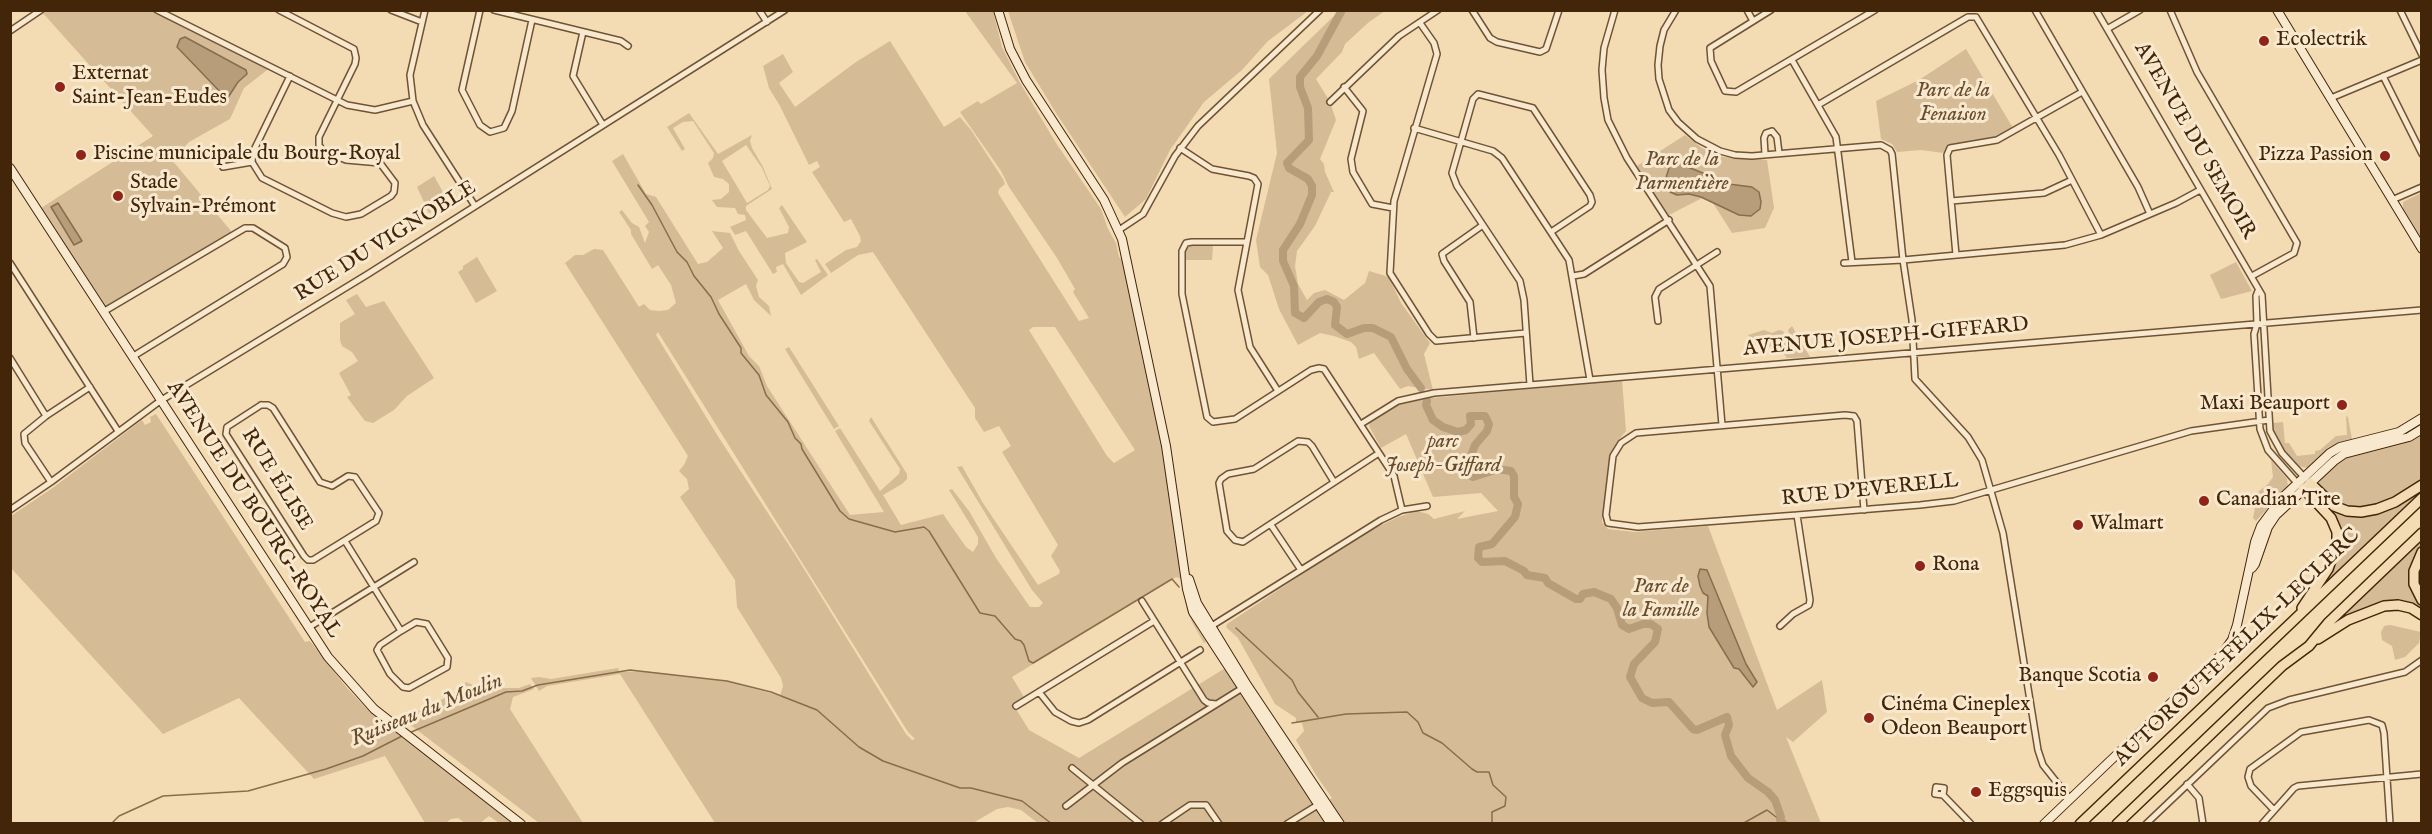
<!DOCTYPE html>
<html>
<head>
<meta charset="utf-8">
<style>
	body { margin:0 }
	#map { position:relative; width:2432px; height:834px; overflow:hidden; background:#f3dbb3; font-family:"IM FELL English",serif }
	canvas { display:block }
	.frame { position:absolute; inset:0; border:12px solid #43260a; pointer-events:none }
</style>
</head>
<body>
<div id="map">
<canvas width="2432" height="834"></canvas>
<div class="frame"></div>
</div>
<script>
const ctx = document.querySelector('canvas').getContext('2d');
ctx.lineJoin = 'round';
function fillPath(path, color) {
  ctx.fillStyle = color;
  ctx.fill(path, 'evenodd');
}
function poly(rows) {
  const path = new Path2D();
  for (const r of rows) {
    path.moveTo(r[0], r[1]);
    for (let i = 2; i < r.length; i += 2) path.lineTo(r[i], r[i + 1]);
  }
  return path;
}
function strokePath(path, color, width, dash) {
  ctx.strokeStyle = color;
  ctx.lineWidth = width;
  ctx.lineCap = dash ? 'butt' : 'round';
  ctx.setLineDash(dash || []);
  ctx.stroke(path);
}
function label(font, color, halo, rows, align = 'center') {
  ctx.font = font + ' "IM FELL English",serif';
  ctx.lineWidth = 6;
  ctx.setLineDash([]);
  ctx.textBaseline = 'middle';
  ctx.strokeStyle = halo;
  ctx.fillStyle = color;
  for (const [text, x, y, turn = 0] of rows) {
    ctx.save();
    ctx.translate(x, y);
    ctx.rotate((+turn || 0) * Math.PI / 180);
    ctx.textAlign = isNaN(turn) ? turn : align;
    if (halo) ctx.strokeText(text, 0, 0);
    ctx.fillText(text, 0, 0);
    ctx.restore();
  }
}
fillPath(poly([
	[41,11,157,11,271,67,244,88,230,119,189,142,172,160,231,231,229,236,103,312,38,210,153,136],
	[965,11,993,11,1002,47,1019,81,1056,143,1101,209,1108,229,1116,243,1119,257,1123,261,1164,446,1197,628,1206,642,1204,643,1193,624,1187,611,1182,579,1176,577,1012,677,1024,697,1013,704,1029,730,1079,758,1227,667,1328,801,1332,798,1316,775,1296,740,1304,731,1302,723,1296,722,1296,718,1275,704,1238,638,1226,627,1227,624,1361,535,1398,517,1417,511,1428,514,1434,519,1465,511,1457,519,1498,511,1481,493,1433,497,1406,434,1381,448,1369,426,1370,422,1380,416,1399,404,1421,399,1622,380,1626,431,1617,442,1611,454,1602,522,1608,529,1634,532,1708,526,1777,710,1822,680,1827,712,1793,742,1786,737,1821,823,1039,824,1021,810,1008,807,997,809,973,823,715,823,620,674,547,686,539,691,531,678,539,677,551,679,618,668,619,672,644,671,727,681,780,696,783,686,781,678,737,607,735,580,680,497,689,489,687,479,679,471,684,465,688,456,565,263,575,255,583,255,594,249,603,250,639,307,644,304,650,310,659,311,668,310,676,303,671,285,658,265,652,269,631,234,631,230,619,212,622,210,632,223,639,227,645,243,649,232,645,226,649,222,612,161,623,154,646,194,656,197,698,264,707,262,723,248,712,231,730,233,739,251,758,280,756,286,759,297,769,306,771,316,754,300,746,284,718,300,749,356,759,366,767,386,850,515,884,512,835,431,840,428,880,491,899,474,900,469,869,421,871,417,907,474,907,479,902,484,883,495,901,525,943,514,966,547,973,552,978,544,978,537,949,490,952,489,969,511,996,558,1030,607,1039,607,1043,603,1032,590,957,467,962,466,983,503,1038,585,1059,574,1060,571,1051,556,1058,545,1002,452,1011,446,999,426,984,432,975,418,975,408,873,252,858,255,831,273,825,264,846,250,857,247,861,241,860,236,851,219,844,222,812,172,820,167,817,161,809,165,780,106,769,88,763,66,783,54,793,72,779,83,795,107,856,62,890,41,944,127,960,117,971,130,1003,179,1005,184,999,189,998,193,1079,321,1089,318,1073,292,1075,289,1057,258,1009,187,1001,171,960,112,978,101,981,104,1017,83],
	[1033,327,1055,327,1135,450,1114,463,1107,456,1029,330],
	[658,332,908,732,915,739,912,740,906,734,796,556,719,438,656,335],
	[1008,11,1008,10,1308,11,1268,41,1242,70,1204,102,1170,150,1146,199,1125,217,1056,113,1025,62],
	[1339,11,1385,11,1369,22,1345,44,1342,52,1316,79,1330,102,1336,120,1320,159,1324,164,1325,172,1334,192,1331,192,1315,226,1297,251,1295,266,1298,284,1307,300,1314,293,1325,290,1344,300,1365,283,1369,271,1389,277,1401,303,1430,343,1424,354,1433,390,1408,386,1400,389,1374,353,1359,359,1356,347,1351,342,1334,336,1320,333,1298,345,1279,309,1268,275,1260,267,1256,240,1277,153,1269,79],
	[1966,49,2013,128,1995,138,1953,144,1944,153,1921,150,1897,152,1892,144,1881,139,1876,101,1919,80],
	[689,113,718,154,752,135,750,141,752,148,763,167,772,189,746,206,746,210,767,238,788,233,789,227,779,208,782,205,807,242,785,253,786,263,799,282,803,283,821,272,815,260,817,259,828,275,801,295,783,264,776,267,777,272,773,274,746,231,735,235,730,227,746,220,745,215,738,214,735,208,717,207,712,200,721,199,729,192,729,184,723,179,714,177,708,163,713,158,714,153,693,121,683,122,673,128,685,149,682,151,667,127],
	[746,145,762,168,770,186,768,190,747,203,722,161],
	[1685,135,1702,148,1723,157,1767,160,1774,208,1765,228,1732,233,1708,195,1669,215,1637,166],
	[434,176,448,201,429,213,417,187],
	[2421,193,2422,193,2421,238,2403,208,2403,202],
	[1189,246,1213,246,1212,260,1185,260,1186,249],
	[477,257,497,291,476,303,458,272,463,269,463,266],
	[2236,262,2252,291,2221,299,2210,275],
	[357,294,366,307,384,301,434,378,407,396,394,410,373,423,365,421,347,397,351,395,339,373,358,361,352,352,342,346,340,340,340,323,355,314,346,300],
	[1792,326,1810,357,1787,358,1783,353,1780,344,1775,340,1774,346,1770,347,1767,343,1760,347,1753,343,1748,335,1764,330,1772,333,1779,330,1783,331,1788,340,1791,341,1788,330],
	[789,347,839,426,834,429,785,349],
	[156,414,305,642,310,641,347,688,366,708,512,823,499,823,489,816,480,823,465,823,458,818,451,819,446,823,425,823,385,756,314,779,239,698,163,734,11,568,11,516,54,487,142,420,145,425,151,422,150,417],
	[2346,416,2348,417,2352,439,2332,447,2307,468,2298,466,2281,447,2274,433,2273,423,2283,422,2285,443,2289,443,2297,456,2315,454,2315,451,2320,450,2336,436,2347,435],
	[2421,432,2421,481,2389,501,2369,508,2340,506,2318,486,2318,479,2344,459,2402,444],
	[2271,460,2287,479,2288,486,2256,521,2253,518,2258,492,2268,484,2273,477],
	[2421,488,2421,491,2319,589,2340,541,2315,497,2317,495,2351,515],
	[2421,539,2421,546,2413,567,2421,610,2385,603,2373,605,2327,629],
	[2390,625,2421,632,2419,643,2405,657,2395,660,2392,646,2382,640,2381,632,2384,626],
	[491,680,499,688,519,688,530,684,534,689,513,697,510,709,583,823,539,823,400,717,427,708,459,690,466,682,477,687]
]), '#d5bc96');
const water = poly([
	[185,37,246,70,247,74,238,82,227,99,177,47,180,39,185,37],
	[1675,162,1708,175,1713,182,1752,187,1759,192,1761,202,1760,209,1751,216,1739,215,1701,197,1689,194,1677,195,1670,192,1665,188,1665,181,1670,165,1675,162],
	[58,203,82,241,74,245,51,207,58,203],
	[1700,569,1707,570,1746,664,1757,682,1753,687,1739,669,1734,668,1709,627,1707,613,1708,596,1703,593,1700,586,1698,576,1700,569]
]);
fillPath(water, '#b79d7a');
strokePath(water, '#896d4d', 1.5);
strokePath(poly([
	[638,185,652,205,677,252,687,262,694,276,711,297,719,314,741,348,741,353,759,375,766,395,788,422,795,438,801,444,802,449,840,511,849,519,895,532,924,527,929,531,980,613,995,616,1015,639,1021,641,1024,645,1029,661,1033,663,1172,579,1179,587],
	[1236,628,1292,680,1298,692,1318,717],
	[1292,723,1346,714,1407,712,1418,722,1423,733,1442,743,1472,769,1477,772,1489,772,1493,785,1506,797,1505,806,1492,812,1492,824],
	[409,733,506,692,522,691,538,685,630,670,727,681,771,692,817,710,859,747,883,761,960,788,971,788,1022,801,1052,824],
	[111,824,119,816,163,796,248,791,326,769,363,756,402,736],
	[1742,824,1767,810,1780,820]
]), '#896d4d', 1.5);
strokePath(poly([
	[1342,10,1317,56,1300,77,1300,87,1308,108,1309,140,1287,163,1289,168,1308,179,1312,186,1312,195,1300,224,1283,250,1283,261,1294,286,1295,313,1304,318,1319,302,1327,299,1334,302,1337,307,1335,325,1347,334,1364,328,1373,328,1391,337,1407,369,1421,388],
	[1427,401,1426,405,1433,420,1443,427,1458,432,1466,430,1471,424,1470,416,1485,416,1489,424,1487,431,1475,445,1467,467,1468,474,1473,477,1495,470,1504,470,1511,471,1514,476,1514,497,1518,504,1515,517,1492,544,1479,547,1478,558,1482,562,1505,561,1524,571,1527,575,1545,578,1548,583,1576,599,1580,599,1583,594,1594,592,1611,599,1617,608,1622,625,1629,629,1643,624,1651,624,1658,629,1655,642,1634,664,1630,677,1642,698,1652,703,1669,702,1693,729,1697,730,1727,717,1729,725,1725,735,1731,756,1748,778,1768,792,1775,800,1781,817,1780,820,1784,824]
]), '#b79d7a', 8);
const street = poly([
	[157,10,347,105,375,110,413,101],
	[279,10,354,49,356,58,355,64,319,137,319,145,323,151,346,160,380,163,395,183,394,192,391,196,361,214,346,217,332,213,262,178,252,162,253,152,290,76],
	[391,10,422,22],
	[425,10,410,75,413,101,423,125,475,206],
	[480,10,462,90,480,125,490,132,504,128,512,111,532,20],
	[494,10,621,41,628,46],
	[759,10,767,22],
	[1472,10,1490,38,1497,42,1540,52,1546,49,1559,10],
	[1615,10,1604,48,1602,70,1604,98,1608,120,1627,158,1710,286,1722,425],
	[1676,10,1664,30,1660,46,1658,65,1659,79,1669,110,1678,122,1697,139,1720,151,1735,155,1752,156,1881,145,1890,150,1892,154,1903,260,1912,320,1915,379,1968,437,1982,460,2003,533,2038,750,2043,765,2070,799],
	[1747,10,1753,21],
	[1771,10,1710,48,1711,61,1725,91,1736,92,1875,10],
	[2035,10,2138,187,2150,214],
	[2096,10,2262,295,2270,431,2282,453,2304,477],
	[2170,10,2197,72,2297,243,2294,253,2252,276],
	[2400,10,2422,55],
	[1420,23,1434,43,1437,54,1394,201,1390,273,1429,334,1436,341,1526,333],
	[2107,29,2140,10],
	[10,31,41,10],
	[583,32,573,76,603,125],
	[1792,60,1836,137,1852,262],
	[2383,76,2422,154],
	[1344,87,1363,111,1351,159,1353,172,1372,204,1393,208],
	[2331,98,2422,60],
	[1330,102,1399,36,1438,10],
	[1818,105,1968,17,1976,17,2059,155,2101,235],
	[1414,128,1493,151,1502,158,1569,260,1590,380],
	[1180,148,1212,169,1249,176,1254,178,1258,184,1238,290,1250,347,1278,391],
	[1765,154,1764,138,1766,133,1772,131,1777,137,1779,153],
	[223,167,252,162],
	[2392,200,2422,187],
	[1951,201,2044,193,2072,180],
	[1119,230,1143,214,1175,156,1198,126,1320,10],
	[1246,242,1192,242,1186,243,1182,251,1182,294,1207,417,1213,422,1235,419,1311,370,1319,368,1324,369,1394,476,1402,510],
	[1956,255,1947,155,1950,148,1997,140,2082,92],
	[10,263,118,431],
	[1844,263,1903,260,2065,245,2101,235,2176,203,2200,190],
	[1573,276,1584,274,1669,220],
	[2258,291,2256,296,2257,324,2254,334,2260,429,2268,450,2298,484],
	[103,312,245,228,253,228,285,248,287,257,283,264,132,357],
	[1658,321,1655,297,1659,289,1717,252],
	[1474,338,1470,302,1444,261,1442,254,1483,225],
	[10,358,46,416],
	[1530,385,1524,300,1520,281,1457,186,1452,173,1473,99,1478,94,1533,108,1590,195,1592,202,1590,206,1551,232],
	[261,405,268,405,273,408,320,482,332,486,348,476,355,477,379,513,376,521,313,560,308,560,304,556,226,434,227,427,261,405],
	[1361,424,1398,401,1434,393,2422,310],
	[51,482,25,443,24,434,46,416,90,387],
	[1334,482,1312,446,1308,442,1298,441,1254,469,1228,474,1221,479,1219,483,1227,531,1235,540,1243,542,1379,453],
	[10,510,51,482,160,401,368,274,785,10],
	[1864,510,1857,421,1854,416,1845,415,1636,433,1621,443,1613,456,1606,515,1608,523,1638,527,1797,515,1920,505,1954,501,2191,431,2269,420],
	[1271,525,1301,570],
	[345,541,401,631,380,645,377,650,390,674,403,687,409,688,447,667,448,658,427,624,416,622,401,631],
	[1142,601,1204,700,1208,703,1216,704],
	[1780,626,1793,614,1809,605,1810,600,1797,515],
	[1210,627,1381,520,1402,510,1427,506],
	[308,628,414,562],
	[1039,692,1055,712,1071,721,1079,723,1088,720,1200,650],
	[1016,706,1154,621],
	[1072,768,1141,824],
	[2187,784,2199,798,2203,824],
	[1943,795,1944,788,1936,787,1935,794,1943,795,1971,824],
	[1066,806,1122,763,1244,687],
	[2274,810,2251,786,2248,777,2250,769,2301,732,2369,720,2382,725,2384,733,2390,824],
	[1162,824,1190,805,1206,805,1219,824],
	[1287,824,1321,803],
	[2146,824,2268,708,2289,700,2405,672,2422,660],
	[2262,824,2294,788,2298,786,2422,774]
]);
const secondary = poly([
	[998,10,1010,49,1026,80,1104,200,1122,239,1166,446,1187,589,1193,612,1331,824],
	[2277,10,2422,249],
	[10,168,328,657,374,709,521,824],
	[2252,568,2255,564,2268,527,2276,515,2334,461,2344,454,2409,437,2422,429],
	[1189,579,1197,603,1247,685,1340,824],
	[2044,824,2222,654,2232,640,2237,625,2255,542,2261,526,2282,498,2330,453,2340,447,2399,432,2422,418]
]);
const highway = poly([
	[2310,483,2334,506,2347,511,2361,512,2377,509,2395,502,2422,485],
	[2422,552,2414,571,2414,584,2422,600],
	[2302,608,2328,569,2337,543,2337,532,2331,518,2303,488],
	[2318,639,2348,620,2384,606,2398,605,2411,608,2422,615],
	[2080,824,2422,498],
	[2117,824,2282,666,2309,646,2328,623,2422,533]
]);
strokePath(street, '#6f5334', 8);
strokePath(secondary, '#43260a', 10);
strokePath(highway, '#43260a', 12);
strokePath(street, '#f7e8ce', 5);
strokePath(secondary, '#f7e8ce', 8);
strokePath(highway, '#f3dbb3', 9);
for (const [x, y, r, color] of [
	[2264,41,6,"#8f2418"],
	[60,87,6,"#8f2418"],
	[81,155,6,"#8f2418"],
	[2385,156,6,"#8f2418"],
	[118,196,6,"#8f2418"],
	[2342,405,6,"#8f2418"],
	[2204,501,6,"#8f2418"],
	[2078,525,6,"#8f2418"],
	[1920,566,6,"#8f2418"],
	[2153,677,6,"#8f2418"],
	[1869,718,6,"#8f2418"],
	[1976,792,6,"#8f2418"]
]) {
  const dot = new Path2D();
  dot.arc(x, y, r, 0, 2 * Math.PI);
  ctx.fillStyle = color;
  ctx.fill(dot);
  strokePath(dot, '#f7e8ce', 2);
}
label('21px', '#43260a', '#f7e8ce', [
	["Ecolectrik",2276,41],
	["Externat",72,75],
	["Saint-Jean-Eudes",72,99],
	["Piscine municipale du Bourg-Royal",93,155],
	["Pizza Passion",2373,156,"right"],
	["Stade",130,184],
	["Sylvain-Prémont",130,208],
	["Maxi Beauport",2330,405,"right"],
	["Canadian Tire",2216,501],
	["Walmart",2090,525],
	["Rona",1932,566],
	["Banque Scotia",2141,677,"right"],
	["Cinéma Cineplex",1881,706],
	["Odeon Beauport",1881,730],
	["Eggsquis",1988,792]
], 'left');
label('italic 21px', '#684c2d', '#f7e8ce', [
	["Parc de la",1953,92],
	["Fenaison",1953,116],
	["Parc de la",1682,161],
	["Parmentière",1682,185],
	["parc",1443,443],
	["Joseph-Giffard",1443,467],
	["Parc de",1661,588],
	["la Famille",1661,612]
]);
label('21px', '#43260a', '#f7e8ce', [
	["AVENUE DU SEMOIR",2194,141,60],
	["RUE DU VIGNOBLE",386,242,-32],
	["AVENUE JOSEPH-GIFFARD",1886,338,-5],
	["RUE ÉLISE",276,480,58],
	["RUE D'EVERELL",1870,491,-6],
	["AVENUE DU BOURG-ROYAL",253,510,57],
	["AUTOROUTE FÉLIX-LECLERC",2238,648,-44]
]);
label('italic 22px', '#664a2c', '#f7e8ce', [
	["Ruisseau du Moulin",427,711,-22]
]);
</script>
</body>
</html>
